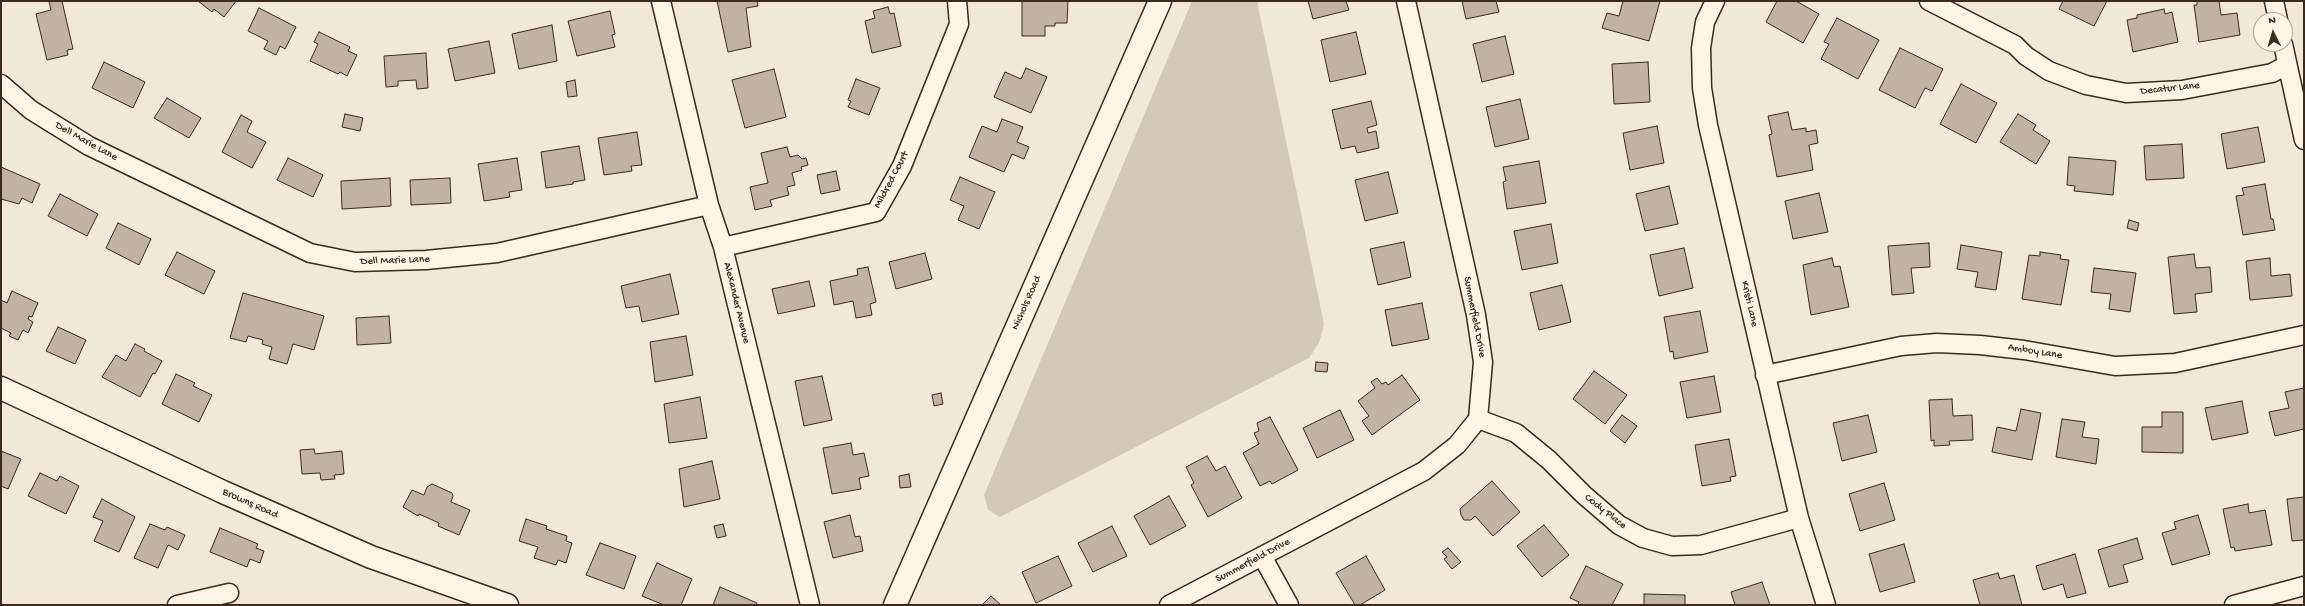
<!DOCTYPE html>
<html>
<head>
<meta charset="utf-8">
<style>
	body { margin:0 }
	#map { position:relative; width:2305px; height:606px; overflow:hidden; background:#f0e9d9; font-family:"Gochi Hand",sans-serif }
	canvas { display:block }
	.frame { position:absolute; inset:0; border:2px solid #3b2a1e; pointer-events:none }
	.north { position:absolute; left:2253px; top:12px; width:40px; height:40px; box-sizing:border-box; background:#fcf5e5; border:1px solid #afa495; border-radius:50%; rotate:355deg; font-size:11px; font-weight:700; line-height:16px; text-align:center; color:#3b2a1e }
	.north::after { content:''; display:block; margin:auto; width:14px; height:18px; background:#3b2a1e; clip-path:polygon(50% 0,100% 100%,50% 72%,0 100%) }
</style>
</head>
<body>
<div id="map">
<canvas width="2305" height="606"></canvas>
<div class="frame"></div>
<div class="north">N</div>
</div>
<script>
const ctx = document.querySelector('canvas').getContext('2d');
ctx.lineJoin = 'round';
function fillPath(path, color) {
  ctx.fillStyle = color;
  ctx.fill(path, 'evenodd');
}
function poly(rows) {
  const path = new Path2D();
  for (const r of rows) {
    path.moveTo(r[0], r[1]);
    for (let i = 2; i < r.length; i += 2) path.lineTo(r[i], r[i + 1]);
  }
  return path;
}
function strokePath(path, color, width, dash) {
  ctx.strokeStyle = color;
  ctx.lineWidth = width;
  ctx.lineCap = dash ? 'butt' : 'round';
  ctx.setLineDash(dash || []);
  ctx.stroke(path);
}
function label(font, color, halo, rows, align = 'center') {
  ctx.font = font + ' "Gochi Hand",sans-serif';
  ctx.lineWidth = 3.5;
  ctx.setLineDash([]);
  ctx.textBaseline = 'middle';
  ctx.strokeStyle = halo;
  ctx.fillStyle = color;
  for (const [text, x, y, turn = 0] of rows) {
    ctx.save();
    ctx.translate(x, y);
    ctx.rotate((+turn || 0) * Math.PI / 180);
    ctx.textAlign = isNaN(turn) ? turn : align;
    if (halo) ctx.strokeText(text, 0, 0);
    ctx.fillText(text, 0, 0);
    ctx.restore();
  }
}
fillPath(poly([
	[1192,1,1257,1,1324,324,1319,343,1309,358,1000,517,988,510,984,495]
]), '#d2c9ba');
const building = poly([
	[49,1,62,1,73,49,67,50,68,55,47,60,36,14,51,10,49,1],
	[198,1,236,1,224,17,214,9,212,12,198,1],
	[717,1,757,1,758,6,746,8,751,47,728,52,717,1],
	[1022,1,1068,1,1067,23,1055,23,1055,26,1045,26,1045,36,1022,36,1022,1],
	[1308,1,1346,1,1349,10,1313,19,1308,1],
	[1462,1,1496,1,1499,12,1466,19,1462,1],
	[1623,1,1660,1,1649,41,1602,28,1607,13,1619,16,1623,1],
	[1777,1,1796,1,1819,14,1803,43,1766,22,1777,1],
	[2063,1,2107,1,2094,26,2059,9,2063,1],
	[2197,1,2219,1,2221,15,2237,13,2240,35,2199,42,2194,5,2197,5,2197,1],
	[888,7,890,14,894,13,901,46,872,53,865,21,875,18,873,11,888,7],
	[259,8,296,27,285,49,280,46,276,55,264,49,268,41,248,31,259,8],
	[2164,9,2165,14,2172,12,2178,42,2133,52,2127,20,2137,18,2137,15,2164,9],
	[610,11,615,34,612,35,615,47,577,56,568,21,610,11],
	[1837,18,1879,40,1858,79,1821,59,1829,44,1824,42,1837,18],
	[552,25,557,61,519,69,512,34,552,25],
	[319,32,350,47,348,51,357,55,347,76,340,72,338,74,310,61,318,44,314,42,319,32],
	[1356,32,1366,74,1330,82,1321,40,1356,32],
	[1505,36,1514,74,1482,82,1473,44,1505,36],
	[489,41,495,73,455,81,448,49,489,41],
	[1900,48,1943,69,1932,91,1925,88,1915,108,1879,90,1900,48],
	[426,53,428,88,417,89,416,80,398,81,398,86,386,87,384,56,426,53],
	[104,62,145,82,133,108,92,88,104,62],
	[1648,62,1650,102,1614,104,1612,64,1648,62],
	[1026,68,1047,77,1031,113,994,97,1005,72,1021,79,1026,68],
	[774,69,786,117,745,128,732,80,774,69],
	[856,79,880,88,869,115,848,107,851,101,848,100,856,79],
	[575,80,577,96,568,97,566,82,575,80],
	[1961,84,1997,103,1976,143,1940,124,1961,84],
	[167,98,201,118,189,138,154,118,167,98],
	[1520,99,1529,139,1495,147,1486,107,1520,99],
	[1371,101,1377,125,1367,128,1368,133,1376,131,1379,148,1357,153,1355,146,1341,149,1332,110,1371,101],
	[1788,112,1792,130,1806,128,1806,132,1816,130,1818,143,1809,145,1813,170,1777,177,1769,135,1772,134,1768,116,1788,112],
	[345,114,363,118,360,131,342,127,345,114],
	[2018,114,2036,125,2033,130,2050,141,2036,164,2000,142,2018,114],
	[241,115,252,121,247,132,266,142,252,168,222,152,241,115],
	[1002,119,1023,127,1017,142,1029,147,1024,159,1012,154,1004,172,969,157,982,126,997,132,1002,119],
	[1657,126,1664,163,1630,170,1623,133,1657,126],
	[2258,127,2265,162,2227,169,2221,134,2258,127],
	[637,132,642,165,631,166,632,171,604,175,598,138,637,132],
	[2182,144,2184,178,2146,180,2144,146,2182,144],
	[579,146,585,180,573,182,573,184,546,188,541,152,579,146],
	[787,147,790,157,798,155,802,159,806,158,808,165,801,167,802,170,792,173,795,185,787,187,789,195,770,200,772,206,755,210,750,187,768,183,761,153,787,147],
	[2069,157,2116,161,2113,195,2074,191,2075,186,2067,185,2069,157],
	[288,158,323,175,313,197,277,180,288,158],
	[517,158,522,190,509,192,510,197,484,201,478,164,517,158],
	[1539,161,1546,203,1507,209,1503,182,1506,181,1503,167,1539,161],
	[1,167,40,184,32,203,22,198,19,204,1,199,1,167],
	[836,171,840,190,821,194,817,175,836,171],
	[1388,172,1398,213,1365,221,1355,180,1388,172],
	[960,177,995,192,979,229,958,220,964,206,950,200,960,177],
	[390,178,391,206,342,209,341,181,390,178],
	[450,178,451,203,411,205,410,180,450,178],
	[2265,184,2271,219,2273,219,2275,230,2243,235,2236,196,2244,195,2242,188,2265,184],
	[1669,186,1678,224,1645,231,1636,194,1669,186],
	[1819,193,1828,232,1793,239,1785,201,1819,193],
	[60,194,98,214,87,236,48,216,60,194],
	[2129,220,2139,223,2137,231,2127,228,2129,220],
	[118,223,151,239,139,265,106,248,118,223],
	[1551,224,1558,263,1522,270,1514,231,1551,224],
	[1404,242,1411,277,1378,285,1370,249,1404,242],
	[1929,243,1930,267,1911,268,1914,293,1892,295,1888,246,1929,243],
	[1961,245,2002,252,1996,290,1975,287,1978,272,1957,269,1961,245],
	[1684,248,1693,288,1659,296,1650,255,1684,248],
	[177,252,215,271,204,294,165,275,177,252],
	[2040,252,2061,255,2060,259,2069,260,2061,305,2022,299,2029,255,2040,256,2040,252],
	[925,253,932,279,896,289,889,262,925,253],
	[2194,254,2196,268,2210,267,2212,292,2195,294,2197,312,2174,314,2168,257,2194,254],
	[1832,258,1834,267,1840,266,1849,307,1811,315,1803,265,1832,258],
	[2270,258,2271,276,2290,274,2292,296,2250,300,2246,261,2270,258],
	[868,267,876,302,870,304,872,315,856,318,853,301,834,305,830,281,858,275,857,269,868,267],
	[2094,268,2136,273,2130,312,2109,309,2111,294,2091,292,2094,268],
	[670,274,679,314,642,322,639,306,626,308,621,286,670,274],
	[809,281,815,306,778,314,772,289,809,281],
	[1562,285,1571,322,1539,330,1530,293,1562,285],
	[12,291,38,303,32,317,29,316,28,319,33,322,28,333,23,330,18,340,9,336,11,333,1,328,1,300,7,303,12,291],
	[243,293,324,316,314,350,293,344,287,364,269,359,272,347,262,344,263,340,248,336,246,342,230,338,243,293],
	[1422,303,1429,339,1392,346,1385,310,1422,303],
	[1700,311,1708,352,1674,359,1673,351,1670,352,1664,317,1700,311],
	[389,316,391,343,357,345,356,318,389,316],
	[58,327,86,340,75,364,46,351,58,327],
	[686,336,693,375,655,382,650,342,686,336],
	[135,344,145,349,144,351,162,361,155,374,153,373,140,397,102,377,116,355,126,361,135,344],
	[1316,362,1328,363,1327,372,1315,371,1316,362],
	[1594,371,1627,395,1605,424,1573,399,1594,371],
	[176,374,195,383,193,386,212,395,199,422,162,404,176,374],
	[1402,375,1420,400,1372,435,1362,421,1369,416,1358,401,1375,388,1371,382,1377,378,1382,384,1386,382,1388,385,1402,375],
	[822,376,832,420,804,426,795,381,822,376],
	[1714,376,1721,412,1687,418,1680,382,1714,376],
	[2304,388,2304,429,2275,436,2269,412,2289,408,2285,392,2304,388],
	[941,393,943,404,934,406,932,395,941,393],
	[700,397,707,438,669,443,664,404,700,397],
	[1952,399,1953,416,1972,415,1973,440,1949,441,1950,445,1934,446,1934,440,1931,441,1929,400,1952,399],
	[2242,401,2248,433,2212,440,2205,408,2242,401],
	[2021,409,2041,413,2032,460,1992,452,1997,427,2016,431,2021,409],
	[1340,410,1354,440,1317,458,1303,428,1340,410],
	[2162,412,2183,412,2183,453,2142,452,2142,427,2162,427,2162,412],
	[1622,415,1637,426,1625,443,1610,431,1622,415],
	[1868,415,1877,452,1842,461,1833,423,1868,415],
	[1270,417,1298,470,1272,484,1270,481,1260,486,1243,453,1259,444,1254,433,1259,431,1257,423,1270,417],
	[2062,419,2085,422,2082,437,2099,439,2096,464,2056,457,2062,419],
	[1729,439,1736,476,1730,477,1731,481,1702,486,1695,445,1729,439],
	[851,443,853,455,864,453,869,476,859,478,861,489,832,494,823,448,851,443],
	[314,449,315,454,342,451,344,474,334,475,335,479,321,480,320,473,302,474,300,450,314,449],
	[1,451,21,459,8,489,1,486,1,451],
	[1207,456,1216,471,1225,466,1242,498,1208,517,1191,485,1194,483,1186,467,1207,456],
	[712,461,720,499,684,507,679,469,712,461],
	[40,473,57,481,60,476,79,486,66,514,28,496,40,473],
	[909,474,911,487,900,488,899,476,909,474],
	[1492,481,1520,512,1493,536,1475,516,1471,520,1464,520,1461,515,1460,509,1492,481],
	[1884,483,1895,520,1860,531,1849,494,1884,483],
	[432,484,452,493,453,496,451,502,470,510,459,535,438,526,439,523,419,514,418,516,403,507,412,490,424,495,427,487,432,484],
	[1169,496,1186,526,1150,545,1134,516,1169,496],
	[2304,497,2304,540,2292,541,2287,499,2304,497],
	[102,499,135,517,119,552,94,541,103,521,93,517,102,499],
	[2248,504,2249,513,2265,510,2272,545,2235,551,2234,547,2231,548,2223,509,2248,504],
	[850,515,855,537,860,536,863,551,833,558,824,522,850,515],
	[2198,515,2210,554,2172,565,2162,533,2176,529,2174,522,2198,515],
	[526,519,547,526,546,529,567,536,566,541,572,543,566,563,558,560,556,565,534,558,538,547,519,541,526,519],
	[150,524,165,530,167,527,185,535,178,550,168,545,158,568,134,558,150,524],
	[723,524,726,536,717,538,714,526,723,524],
	[1544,525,1569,555,1542,577,1517,546,1544,525],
	[1112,526,1127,556,1093,572,1078,543,1112,526],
	[220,528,258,544,256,548,264,551,260,563,250,559,247,567,210,552,220,528],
	[2137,538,2143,559,2123,565,2128,582,2109,587,2098,550,2137,538],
	[600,543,636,556,624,589,586,575,600,543],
	[1904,544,1915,582,1880,592,1869,554,1904,544],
	[1448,548,1461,562,1452,569,1444,559,1447,557,1442,552,1448,548],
	[2075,554,2086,593,2067,598,2063,584,2043,590,2036,566,2075,554],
	[1058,556,1072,586,1036,603,1022,572,1058,556],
	[1366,556,1385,590,1360,605,1355,605,1336,573,1366,556],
	[657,563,692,579,681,605,664,605,642,596,657,563],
	[1586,566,1623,584,1612,605,1578,605,1579,602,1570,598,1586,566],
	[1998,573,2000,579,2014,575,2022,605,1980,605,1973,580,1998,573],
	[1762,582,1770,605,1735,605,1731,592,1762,582],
	[720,587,757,603,756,605,713,605,720,587],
	[1644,594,1685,595,1685,605,1644,605,1644,594],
	[991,596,1001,605,982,605,991,596]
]);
fillPath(building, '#beb3a4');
strokePath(building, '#3b2a1e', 1);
const street = poly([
	[661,1,709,205,723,247,810,605],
	[1715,1,1705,22,1701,48,1702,88,1708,125,1799,518,1826,605],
	[1929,1,2015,45,2026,56,2049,71,2086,85,2126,93,2182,90,2272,73,2287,65],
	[2274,1,2278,20],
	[2283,44,2304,140],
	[1,84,31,110,89,146,310,253,355,262,426,260,497,253,709,205],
	[723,247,876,212,902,166,959,24,957,1],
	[1765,375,1901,346,1937,343,1980,345,2024,350,2115,366,2175,363,2304,335],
	[1478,419,1516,433,1549,460,1584,495,1619,525,1643,538,1672,546,1701,545,1799,518],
	[1262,556,1289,605],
	[177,605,229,593],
	[1169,605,1424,471,1457,445,1478,419,1483,362,1476,315,1406,1],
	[2234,605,2304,586]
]);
const secondary = poly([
	[1,388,223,492,371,557,507,605],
	[895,605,1160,1]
]);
strokePath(street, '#3b2a1e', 21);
strokePath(secondary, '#3b2a1e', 25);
strokePath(street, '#fcf5e5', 18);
strokePath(secondary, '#fcf5e5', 22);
label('11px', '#3b2a1e', '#fcf5e5', [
	["Decatur Lane",2170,89,-6],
	["Dell Marie Lane",86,142,29],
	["Mildred Court",892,180,-62],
	["Dell Marie Lane",395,261,-2],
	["Alexander Avenue",736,303,76],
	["Nichols Road",1027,303,-66],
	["Kristi Lane",1749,304,77],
	["Summerfield Drive",1474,317,79],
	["Amboy Lane",2035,352,9],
	["Browns Road",250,504,24],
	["Cody Place",1605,512,38],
	["Summerfield Drive",1253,561,-28]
]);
</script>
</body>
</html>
